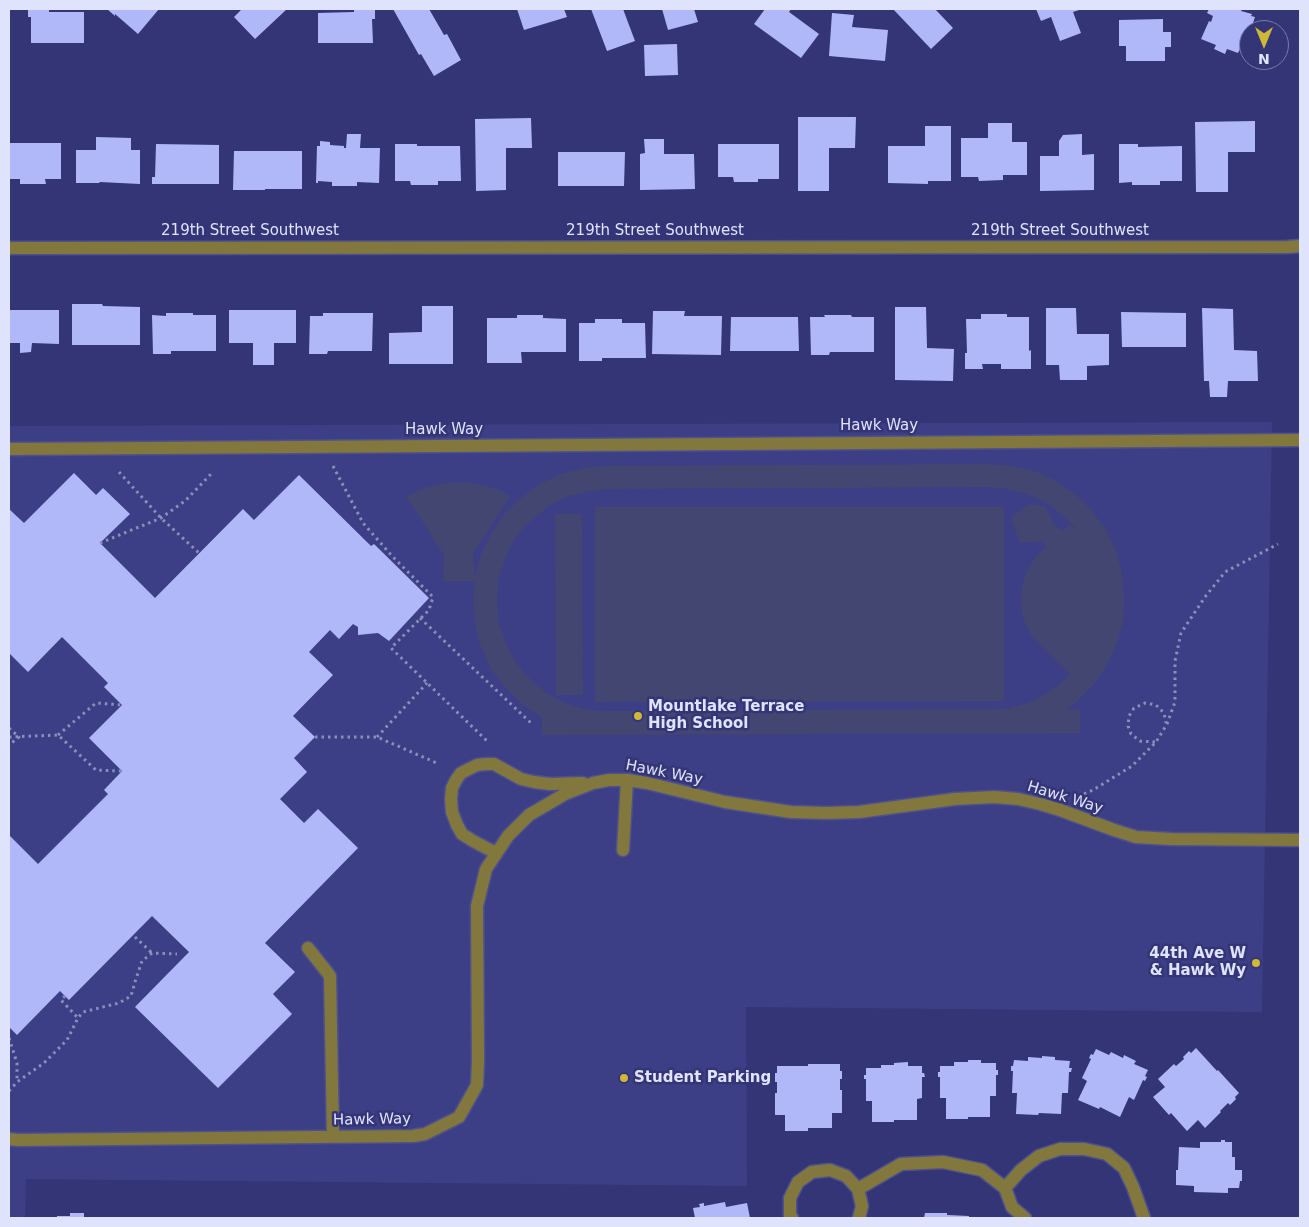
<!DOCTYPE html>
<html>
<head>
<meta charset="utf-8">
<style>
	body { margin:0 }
	#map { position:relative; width:1309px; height:1227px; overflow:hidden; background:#343577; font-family:"DejaVu Sans",sans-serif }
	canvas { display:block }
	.frame { position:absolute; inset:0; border:10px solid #dfe3fb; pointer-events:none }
	.north { position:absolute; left:1239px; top:20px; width:50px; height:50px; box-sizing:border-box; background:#343577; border:1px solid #787bac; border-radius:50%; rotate:180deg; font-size:14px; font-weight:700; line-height:20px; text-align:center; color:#dfe3fb }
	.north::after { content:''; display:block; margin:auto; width:18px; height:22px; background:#cfb837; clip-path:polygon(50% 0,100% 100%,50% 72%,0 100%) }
</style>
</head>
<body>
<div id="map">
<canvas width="1309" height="1227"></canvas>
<div class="frame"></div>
<div class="north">N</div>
</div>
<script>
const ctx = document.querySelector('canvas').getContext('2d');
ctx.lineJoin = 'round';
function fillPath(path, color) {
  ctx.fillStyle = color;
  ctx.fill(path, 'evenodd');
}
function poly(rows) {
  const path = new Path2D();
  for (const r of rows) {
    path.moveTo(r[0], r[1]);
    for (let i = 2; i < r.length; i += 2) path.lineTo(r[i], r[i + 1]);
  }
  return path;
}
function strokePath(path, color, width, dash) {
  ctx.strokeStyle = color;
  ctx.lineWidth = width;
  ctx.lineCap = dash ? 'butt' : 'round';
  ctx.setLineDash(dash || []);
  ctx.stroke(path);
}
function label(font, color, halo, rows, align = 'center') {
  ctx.font = font + ' "DejaVu Sans",sans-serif';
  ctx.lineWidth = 5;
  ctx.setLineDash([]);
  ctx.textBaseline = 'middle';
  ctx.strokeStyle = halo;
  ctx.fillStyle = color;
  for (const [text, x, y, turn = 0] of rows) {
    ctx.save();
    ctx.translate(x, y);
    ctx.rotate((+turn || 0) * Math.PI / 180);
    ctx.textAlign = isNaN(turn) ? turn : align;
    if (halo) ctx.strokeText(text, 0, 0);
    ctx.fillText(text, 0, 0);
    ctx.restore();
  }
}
fillPath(poly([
	[1272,422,1262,1012,746,1007,747,1186,26,1179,25,1218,9,1218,9,426]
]), '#3d3f86');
fillPath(poly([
	[988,464,1012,466,1035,471,1056,481,1075,494,1092,511,1106,530,1116,551,1122,574,1124,597,1123,621,1117,643,1107,665,1094,684,1077,701,1067,709,1080,709,1080,733,542,735,542,718,522,704,505,687,491,669,481,647,475,625,473,601,475,581,443,581,444,555,406,496,425,488,445,483,463,482,482,485,497,489,510,496,473,554,475,577,481,555,491,534,504,514,521,498,540,484,561,474,584,468,607,466],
	[988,487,1008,489,1027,494,1044,501,1060,513,1074,526,1079,533,1070,524,1062,531,1053,523,1045,506,1029,504,1011,518,1020,543,1042,541,1046,547,1035,558,1026,573,1022,588,1021,602,1023,618,1030,634,1070,674,1061,683,1046,694,1028,703,1010,708,990,709,609,711,589,710,570,705,553,697,537,686,523,672,512,656,504,639,498,620,497,601,498,582,503,563,511,545,522,529,536,516,552,504,569,496,589,491,607,489],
	[595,507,1004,507,1004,701,595,702],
	[555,514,582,514,583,695,556,695]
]), '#424671');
fillPath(poly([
	[28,9,49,9,49,12,84,12,84,43,31,43,31,17,28,17],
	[107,9,159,9,138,34,115,14,115,16],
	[242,9,287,9,255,39,234,17],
	[354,9,375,9,375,19,372,19,373,43,318,43,318,13,354,12],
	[393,9,429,9,444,35,447,34,461,60,434,76,421,54,419,55],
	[517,9,564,9,567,17,524,30],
	[591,9,623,9,635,41,607,51],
	[662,9,694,9,698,22,668,30],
	[765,9,791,9,789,12,819,34,801,58,754,24],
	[893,9,935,9,953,28,931,49],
	[1036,9,1082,9,1073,12,1081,33,1060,41,1051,17,1041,21],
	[1209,9,1242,9,1241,11,1252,14,1251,16,1255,17,1252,26,1260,30,1249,30,1249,50,1241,47,1238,53,1227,49,1225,54,1214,49,1216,45,1201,39,1209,21,1211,22,1213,16,1207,13],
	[832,13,854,15,852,27,888,30,885,61,829,56],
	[1163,19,1163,32,1171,32,1171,47,1165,47,1165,61,1126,61,1126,46,1119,46,1119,20],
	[677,44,678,75,645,76,644,45],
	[798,117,856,117,855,148,829,148,829,191,798,191],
	[531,118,532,148,506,148,506,190,476,191,475,119],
	[1255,121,1255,152,1228,152,1228,192,1196,192,1195,122],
	[988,123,1012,123,1012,142,1027,142,1027,175,1003,175,1003,180,979,181,978,177,961,177,961,138,988,138],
	[925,126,951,126,951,181,928,181,928,184,888,183,888,146,925,146],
	[347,134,361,134,360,148,380,148,379,183,357,182,357,186,332,186,332,182,318,181,318,183,316,183,317,146,320,146,320,141,330,142,330,145,344,146,344,148,346,148],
	[1082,134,1082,155,1094,154,1094,190,1040,191,1040,156,1059,156,1059,141,1063,135],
	[96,137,131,138,131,150,140,150,140,184,100,182,99,183,76,183,76,150,96,150],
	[644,139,664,139,664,154,694,154,695,189,640,190,640,154,645,153],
	[9,143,61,143,61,179,45,179,46,184,20,184,20,179,9,179],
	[156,144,219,145,219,184,152,184,152,177,155,177],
	[395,144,417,144,417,146,460,146,461,181,438,181,438,185,411,185,410,181,395,181],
	[718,144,779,144,779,179,758,179,758,182,734,182,733,177,718,177],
	[1119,144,1138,144,1138,147,1182,146,1182,181,1160,181,1160,185,1132,185,1132,182,1119,183],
	[234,151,302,151,302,189,265,189,265,190,233,190],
	[558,152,625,152,624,186,558,186],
	[72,304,102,304,103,306,140,307,140,345,72,345],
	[422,306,453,306,453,364,389,364,389,333,422,332],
	[895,307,926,307,927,348,954,349,953,381,895,380],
	[1046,308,1076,308,1077,334,1109,334,1109,365,1087,366,1087,380,1060,380,1059,365,1046,365],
	[1202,308,1233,309,1234,350,1257,351,1258,381,1228,381,1227,397,1210,397,1209,381,1204,381],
	[9,310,59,310,59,344,32,343,31,352,20,353,20,343,9,343],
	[229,310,296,310,296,343,274,343,274,365,253,365,253,343,229,343],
	[653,311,685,311,684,316,722,316,721,355,652,354],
	[1121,312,1186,313,1186,347,1122,347],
	[166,313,193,313,193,315,216,315,216,351,171,351,171,354,153,354,152,315,166,316],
	[323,313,373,313,372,351,328,351,327,354,309,354,310,316,323,316],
	[981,314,1007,314,1007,317,1029,317,1029,351,1031,350,1031,369,1001,369,1001,364,982,364,983,369,965,369,965,353,967,353,966,319,981,319],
	[517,315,543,315,543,318,566,319,566,352,521,352,522,363,487,363,487,318,517,318],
	[824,315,851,315,852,317,874,317,874,352,830,352,829,355,811,355,810,317,825,317],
	[731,317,798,317,799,351,730,351],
	[595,319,622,319,622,323,645,323,646,358,602,358,602,361,579,361,579,323,595,323],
	[74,473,96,495,103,488,130,514,100,543,155,598,243,509,254,520,299,475,371,546,374,544,429,598,389,641,378,633,358,635,358,627,353,624,339,639,330,630,309,652,333,675,293,716,315,737,294,758,307,772,280,799,304,823,318,809,358,848,265,943,295,972,273,994,292,1014,218,1088,135,1007,189,952,152,916,69,1000,60,991,17,1035,9,1027,9,835,38,864,108,794,104,790,122,771,89,738,122,705,104,687,108,683,62,637,28,672,9,653,9,509,24,523],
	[1196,1048,1217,1071,1218,1070,1239,1093,1235,1097,1236,1099,1230,1105,1228,1103,1220,1111,1221,1112,1205,1128,1198,1120,1187,1131,1171,1113,1169,1115,1153,1097,1165,1087,1158,1079,1174,1064,1176,1066,1184,1059,1183,1057,1189,1051,1191,1053],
	[1096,1049,1109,1055,1111,1052,1123,1058,1124,1055,1136,1061,1134,1064,1148,1070,1145,1076,1147,1077,1145,1081,1143,1080,1134,1100,1129,1097,1120,1117,1100,1107,1099,1109,1078,1100,1087,1081,1082,1078,1091,1059,1089,1058,1091,1054,1093,1055],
	[1042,1056,1055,1057,1055,1060,1070,1061,1069,1068,1072,1068,1071,1072,1069,1072,1068,1093,1062,1093,1061,1114,1039,1113,1038,1115,1016,1114,1017,1093,1012,1093,1013,1071,1011,1071,1011,1066,1013,1066,1014,1060,1028,1061,1028,1057,1042,1058],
	[968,1060,981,1060,981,1063,996,1063,996,1070,998,1070,998,1075,996,1075,996,1096,990,1096,990,1117,968,1117,968,1119,946,1119,946,1098,940,1098,940,1077,938,1077,938,1072,940,1072,940,1066,954,1066,954,1062,968,1062],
	[908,1062,908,1066,922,1066,922,1073,924,1073,925,1077,922,1077,922,1098,917,1099,917,1120,894,1120,894,1122,872,1122,872,1101,866,1101,866,1079,864,1079,864,1075,866,1075,866,1068,881,1068,881,1065,894,1065,894,1063],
	[808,1064,840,1064,840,1071,842,1071,842,1079,840,1079,840,1090,842,1090,842,1113,832,1113,832,1128,808,1128,808,1131,785,1131,785,1115,775,1115,775,1093,777,1093,777,1082,775,1082,775,1073,777,1073,777,1066,808,1066],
	[1221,1140,1225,1140,1225,1142,1232,1142,1232,1157,1235,1157,1235,1170,1242,1170,1242,1181,1240,1181,1239,1188,1228,1188,1228,1193,1194,1192,1194,1186,1176,1185,1176,1170,1178,1170,1179,1147,1200,1148,1200,1142,1221,1142],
	[725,1202,726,1207,747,1203,750,1218,695,1218,693,1208,700,1207,699,1204,704,1203,704,1206],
	[70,1213,84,1213,84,1218,57,1218,57,1216,70,1216],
	[925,1213,947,1213,947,1215,969,1216,969,1218,924,1218]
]), '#b0b8fa');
const minor = poly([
	[9,248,1287,247,1300,246],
	[9,449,1300,440],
	[623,850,627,780],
	[496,853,473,841,462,834,457,825,452,812,451,799,452,788,456,780,461,773,477,765,486,764,494,764,521,779,534,782,550,784,583,783],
	[308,948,330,976,333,1137],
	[9,1139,18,1140,413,1136,425,1134,459,1117,477,1085,478,1061,477,906,486,869,508,836,529,815,565,794,593,783,609,780,627,780,647,783,725,802,791,812,826,813,859,812,955,799,994,797,1018,799,1040,804,1060,810,1114,830,1136,837,1171,839,1300,840],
	[1005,1188,1021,1170,1039,1156,1060,1149,1084,1149,1107,1154,1124,1168,1133,1187,1144,1218],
	[858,1189,901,1164,943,1162,982,1170,1005,1188,1012,1207,1025,1218],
	[792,1218,790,1215,790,1198,798,1182,812,1172,830,1170,846,1176,858,1189,862,1206,859,1218]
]);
strokePath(minor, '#4f518c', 15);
strokePath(poly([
	[333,466,363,523,392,556,433,597,429,610,391,648,488,742],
	[119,472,161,518,199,553],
	[100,543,161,518,185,501,213,472],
	[420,618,532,724],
	[9,728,19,737,9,745],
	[58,735,96,703,122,705],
	[9,737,58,735,96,770,122,771],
	[315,737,377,737,439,764],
	[377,737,427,683],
	[1155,742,1140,741,1131,734,1128,726,1129,716,1134,708,1145,703,1156,705,1164,713,1166,723],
	[1084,794,1093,790,1132,766,1156,742,1167,724,1175,702,1175,661,1181,633,1205,597,1225,572,1278,544],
	[135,937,152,953],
	[65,996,61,1000,78,1018],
	[9,1038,17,1063,17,1081],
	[9,1091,17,1082,44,1063,67,1040,78,1018,83,1012,119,1003,131,996,135,982,142,961,152,953,177,954]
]), '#8c8fbb', 3, [2.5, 4]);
strokePath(minor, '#82773d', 12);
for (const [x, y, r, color] of [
	[638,716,5,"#cfb837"],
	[1256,963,5,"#cfb837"],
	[624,1078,5,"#cfb837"]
]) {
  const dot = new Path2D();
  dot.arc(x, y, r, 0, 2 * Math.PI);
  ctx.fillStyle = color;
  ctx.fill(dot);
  strokePath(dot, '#343577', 2);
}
label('15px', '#dfe3fb', '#343577', [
	["219th Street Southwest",250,231],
	["219th Street Southwest",655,231],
	["219th Street Southwest",1060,231],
	["Hawk Way",879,426],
	["Hawk Way",444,430],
	["Hawk Way",664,773,11],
	["Hawk Way",1065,798,17],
	["Hawk Way",372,1120,-1]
]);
label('bold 15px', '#dfe3fb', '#343577', [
	["Mountlake Terrace",648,707],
	["High School",648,724],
	["44th Ave W",1246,954,"right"],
	["& Hawk Wy",1246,971,"right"],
	["Student Parking",634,1078]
], 'left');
</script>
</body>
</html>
